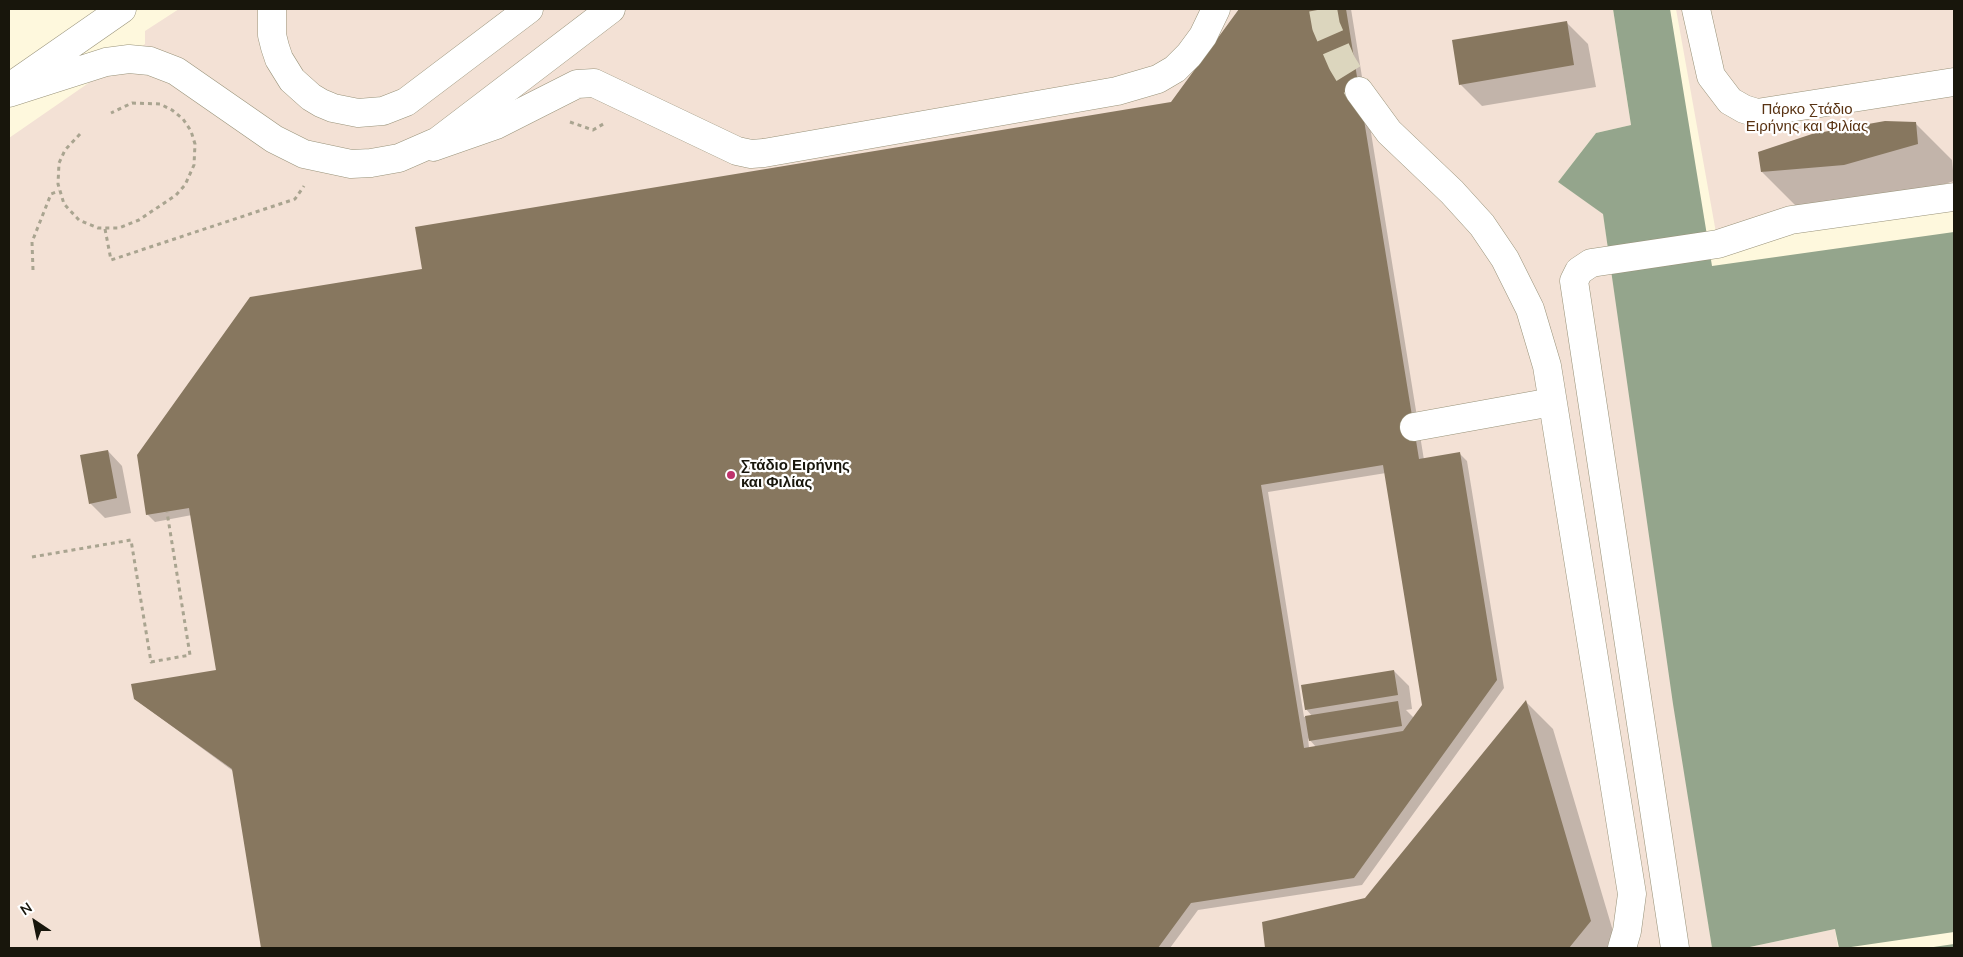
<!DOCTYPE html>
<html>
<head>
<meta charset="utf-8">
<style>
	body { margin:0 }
	#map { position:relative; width:1963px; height:957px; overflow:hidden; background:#fef8dd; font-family:"Nunito Sans",sans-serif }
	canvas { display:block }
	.frame { position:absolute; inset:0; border:10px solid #18160c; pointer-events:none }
	.north { position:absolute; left:10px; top:897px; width:50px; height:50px; -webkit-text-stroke:4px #fff; paint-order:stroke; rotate:326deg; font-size:14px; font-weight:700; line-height:20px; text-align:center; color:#18160c }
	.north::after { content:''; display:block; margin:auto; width:18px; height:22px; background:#18160c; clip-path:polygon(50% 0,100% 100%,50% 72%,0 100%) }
</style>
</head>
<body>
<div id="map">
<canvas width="1963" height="957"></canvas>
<div class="frame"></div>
<div class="north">N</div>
</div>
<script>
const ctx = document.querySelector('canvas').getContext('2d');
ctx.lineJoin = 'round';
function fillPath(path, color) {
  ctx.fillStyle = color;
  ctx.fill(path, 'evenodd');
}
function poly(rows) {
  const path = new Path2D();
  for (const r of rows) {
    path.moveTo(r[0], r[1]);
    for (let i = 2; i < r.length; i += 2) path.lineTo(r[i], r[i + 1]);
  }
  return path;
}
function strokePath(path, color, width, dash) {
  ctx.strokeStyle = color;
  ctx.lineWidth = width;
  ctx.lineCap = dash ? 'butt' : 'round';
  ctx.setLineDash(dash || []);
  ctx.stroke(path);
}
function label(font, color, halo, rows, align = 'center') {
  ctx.font = font + ' "Nunito Sans",sans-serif';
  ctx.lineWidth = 4.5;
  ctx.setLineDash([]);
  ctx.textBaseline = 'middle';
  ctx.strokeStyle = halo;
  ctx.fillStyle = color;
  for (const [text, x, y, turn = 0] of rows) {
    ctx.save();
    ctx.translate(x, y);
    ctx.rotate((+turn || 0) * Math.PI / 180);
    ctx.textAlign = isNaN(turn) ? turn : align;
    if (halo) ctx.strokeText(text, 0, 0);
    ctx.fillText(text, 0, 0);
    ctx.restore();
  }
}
fillPath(poly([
	[179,9,1613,9,1631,125,1596,133,1558,182,1603,213,1712,948,9,948,9,138,145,44,145,31],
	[1676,9,1954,9,1954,206,1718,244],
	[1835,929,1838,948,1745,948]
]), '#f3e1d5');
fillPath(poly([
	[1613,9,1670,9,1712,266,1954,232,1954,948,1839,948,1835,929,1745,948,1712,948,1673,704,1603,214,1558,182,1596,133,1631,125]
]), '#94a58c');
fillPath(poly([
	[1954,932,1954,944,1927,948,1851,947]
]), '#fef8dd');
fillPath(poly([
	[1240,9,1351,9,1424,460,1460,454,1467,461,1504,688,1362,885,1198,910,1170,948,262,948,233,771,135,699,217,671,192,515,155,522,147,514,424,270,1172,103],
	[1386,473,1423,705,1414,718,1406,710,1412,709,1409,686,1394,671,1306,709,1312,716,1304,717,1268,492],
	[1308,738,1316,747,1309,748],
	[1566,22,1588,44,1596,87,1482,106,1460,84],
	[1915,123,1952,160,1954,181,1924,191,1798,208,1762,172],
	[108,451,122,466,131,513,105,518,90,503],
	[1526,702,1553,729,1618,948,1267,948,1264,923,1366,899]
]), '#0003');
fillPath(poly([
	[1239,9,1346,9,1419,459,1460,452,1497,680,1354,878,1191,903,1158,948,261,948,232,769,134,699,131,684,216,670,189,508,146,515,137,455,250,297,422,269,415,227,1171,102],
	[1383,465,1422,705,1403,731,1304,748,1261,485],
	[1567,21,1574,65,1459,85,1452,40],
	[1885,121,1916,122,1918,144,1844,165,1761,172,1758,152,1812,134],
	[108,450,117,498,89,504,80,455],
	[1394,670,1398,695,1305,710,1301,685],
	[1526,700,1591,921,1569,948,1265,948,1262,922,1365,898],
	[1398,701,1402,726,1309,741,1305,716]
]), '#87775f');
strokePath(poly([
	[1323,9,1326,26,1342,63,1359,91]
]), '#dcd6be', 28, [28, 14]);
const minor = poly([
	[1696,9,1711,76,1730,101,1744,109,1757,113,1954,82],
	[1359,91,1389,132,1452,192,1482,225,1505,259,1530,309,1547,366,1632,894,1627,931,1622,948],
	[433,147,496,125,577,84,594,83,737,151,751,154,764,153,1117,91,1158,79,1175,69,1189,55,1203,36,1216,9],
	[1414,427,1552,402],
	[1675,948,1574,281,1579,271,1591,263,1718,244,1791,220,1954,197]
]);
const highway = poly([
	[272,9,272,35,275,47,279,59,292,80,311,97,321,103,333,108,358,113,383,111,406,102,529,9],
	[17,82,122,9],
	[9,93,106,62,129,59,150,61,176,71,274,139,304,154,351,164,371,163,399,158,438,141,611,9]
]);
strokePath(minor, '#99937a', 29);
strokePath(highway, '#99937a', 29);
strokePath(poly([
	[570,122,593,130,605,123],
	[80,134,65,150,59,163,58,184,64,204,79,220,98,228,119,228,139,220,176,195,185,185,194,165,195,144,191,131,183,119,172,110,160,104,132,103,111,113],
	[105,229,111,260,295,199,304,186],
	[33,270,32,242,51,194,59,191],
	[32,557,131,540,151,662,190,655,167,512]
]), '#a9a490', 3, [4, 4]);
strokePath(minor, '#fff', 28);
strokePath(highway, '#fff', 28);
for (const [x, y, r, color] of [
	[731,475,5,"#be336c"]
]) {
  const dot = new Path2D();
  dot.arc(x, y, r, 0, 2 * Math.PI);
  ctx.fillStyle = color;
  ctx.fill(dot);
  strokePath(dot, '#fff', 2);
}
label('15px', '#593313', '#fff', [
	["Πάρκο Στάδιο",1807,110],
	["Ειρήνης και Φιλίας",1807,127]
]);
label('bold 15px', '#18160c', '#fff', [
	["Στάδιο Ειρήνης",741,466],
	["και Φιλίας",741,483]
], 'left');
</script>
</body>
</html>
